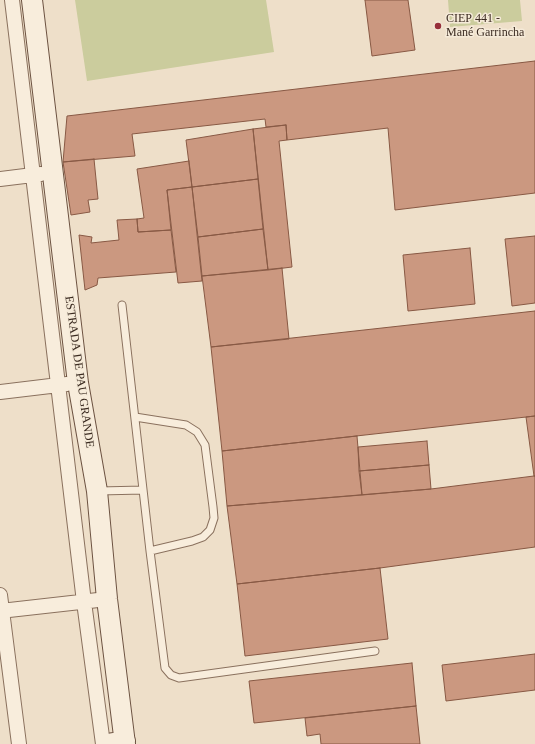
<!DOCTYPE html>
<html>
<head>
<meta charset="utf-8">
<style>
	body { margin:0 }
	canvas { display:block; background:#eedfc9 }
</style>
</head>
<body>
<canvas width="535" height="744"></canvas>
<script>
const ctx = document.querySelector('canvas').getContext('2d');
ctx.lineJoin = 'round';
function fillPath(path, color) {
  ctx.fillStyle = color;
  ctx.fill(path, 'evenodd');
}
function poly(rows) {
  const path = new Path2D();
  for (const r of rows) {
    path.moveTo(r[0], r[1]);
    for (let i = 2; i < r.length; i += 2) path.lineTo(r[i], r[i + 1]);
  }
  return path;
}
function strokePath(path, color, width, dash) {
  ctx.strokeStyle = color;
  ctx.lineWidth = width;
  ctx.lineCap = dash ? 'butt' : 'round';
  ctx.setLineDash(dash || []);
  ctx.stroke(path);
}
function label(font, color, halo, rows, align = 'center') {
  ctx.font = font + ' "Times New Roman",serif';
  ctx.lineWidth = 3;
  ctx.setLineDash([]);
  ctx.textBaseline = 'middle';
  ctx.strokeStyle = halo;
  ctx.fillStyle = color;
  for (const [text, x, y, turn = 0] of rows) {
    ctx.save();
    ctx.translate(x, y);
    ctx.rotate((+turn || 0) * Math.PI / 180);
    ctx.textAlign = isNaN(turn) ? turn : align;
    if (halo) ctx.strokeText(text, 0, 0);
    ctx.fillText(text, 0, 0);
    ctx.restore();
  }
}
fillPath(poly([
	[75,0,266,0,274,52,87,81],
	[448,0,520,0,522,21,450,27]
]), '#cbcc9d');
const building = poly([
	[365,0,408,0,415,50,372,56,365,0],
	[535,61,535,193,395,210,388,128,287,140,286,125,266,127,265,119,132,134,135,156,63,162,67,116,535,61],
	[286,125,287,140,279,141,292,267,268,270,253,129,286,125],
	[253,129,258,179,192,187,186,140,253,129],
	[94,159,98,199,88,200,90,212,71,215,63,162,94,159],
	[189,161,192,187,167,190,171,230,138,232,137,219,144,218,137,169,189,161],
	[258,179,263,229,198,237,192,187,258,179],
	[192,187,202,281,178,283,167,190,192,187],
	[137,219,138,232,171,230,176,272,98,278,97,285,85,290,79,235,92,237,91,243,119,240,117,220,137,219],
	[263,229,268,270,202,276,198,237,263,229],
	[535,236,535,303,512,306,505,239,535,236],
	[470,248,475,304,408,311,403,255,470,248],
	[282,268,289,339,211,347,202,276,282,268],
	[535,311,535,416,222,451,211,347,535,311],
	[535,416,535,476,534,476,526,417,535,416],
	[357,436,362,495,227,506,222,451,357,436],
	[427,441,429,465,359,471,358,447,427,441],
	[429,465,431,489,362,495,359,471,429,465],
	[534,476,535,476,535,547,380,568,237,584,227,506,431,489,534,476],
	[380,568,388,639,245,656,237,584,380,568],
	[535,654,535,690,446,701,442,665,535,654],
	[412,663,416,706,254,723,249,681,412,663],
	[416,706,420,744,321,744,320,734,307,736,305,718,416,706]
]);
fillPath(building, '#cb9880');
strokePath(building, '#885944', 1);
const lane = poly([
	[122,305,150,551,165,668,171,675,179,678,375,651],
	[135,417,186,425,197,432,205,445,213,507,214,518,210,530,203,537,192,541,150,551],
	[99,491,143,490]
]);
const street = poly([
	[12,0,84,602,103,744],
	[0,179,41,174],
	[0,392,67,384],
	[0,595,19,744],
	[0,611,107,599]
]);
const secondary = poly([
	[32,0,78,383,97,491,107,599,125,744],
	[107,744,125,741]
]);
strokePath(lane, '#8a715e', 9);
strokePath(street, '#8a715e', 16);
strokePath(secondary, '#6c5241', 22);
strokePath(lane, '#f8eddc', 7);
strokePath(street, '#f8eddc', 14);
strokePath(secondary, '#f8eddc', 20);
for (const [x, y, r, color] of [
	[438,26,4,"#972f3a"]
]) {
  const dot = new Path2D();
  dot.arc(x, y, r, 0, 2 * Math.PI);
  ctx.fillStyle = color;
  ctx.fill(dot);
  strokePath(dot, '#f5ead8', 1.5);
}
label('12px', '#3b2b21', '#f5ead8', [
	["CIEP 441 -",446,19],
	["Mané Garrincha",446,33]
], 'left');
label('12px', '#3b2b21', '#f5ead8', [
	["ESTRADA DE PAU GRANDE",79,372,82]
]);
</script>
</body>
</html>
